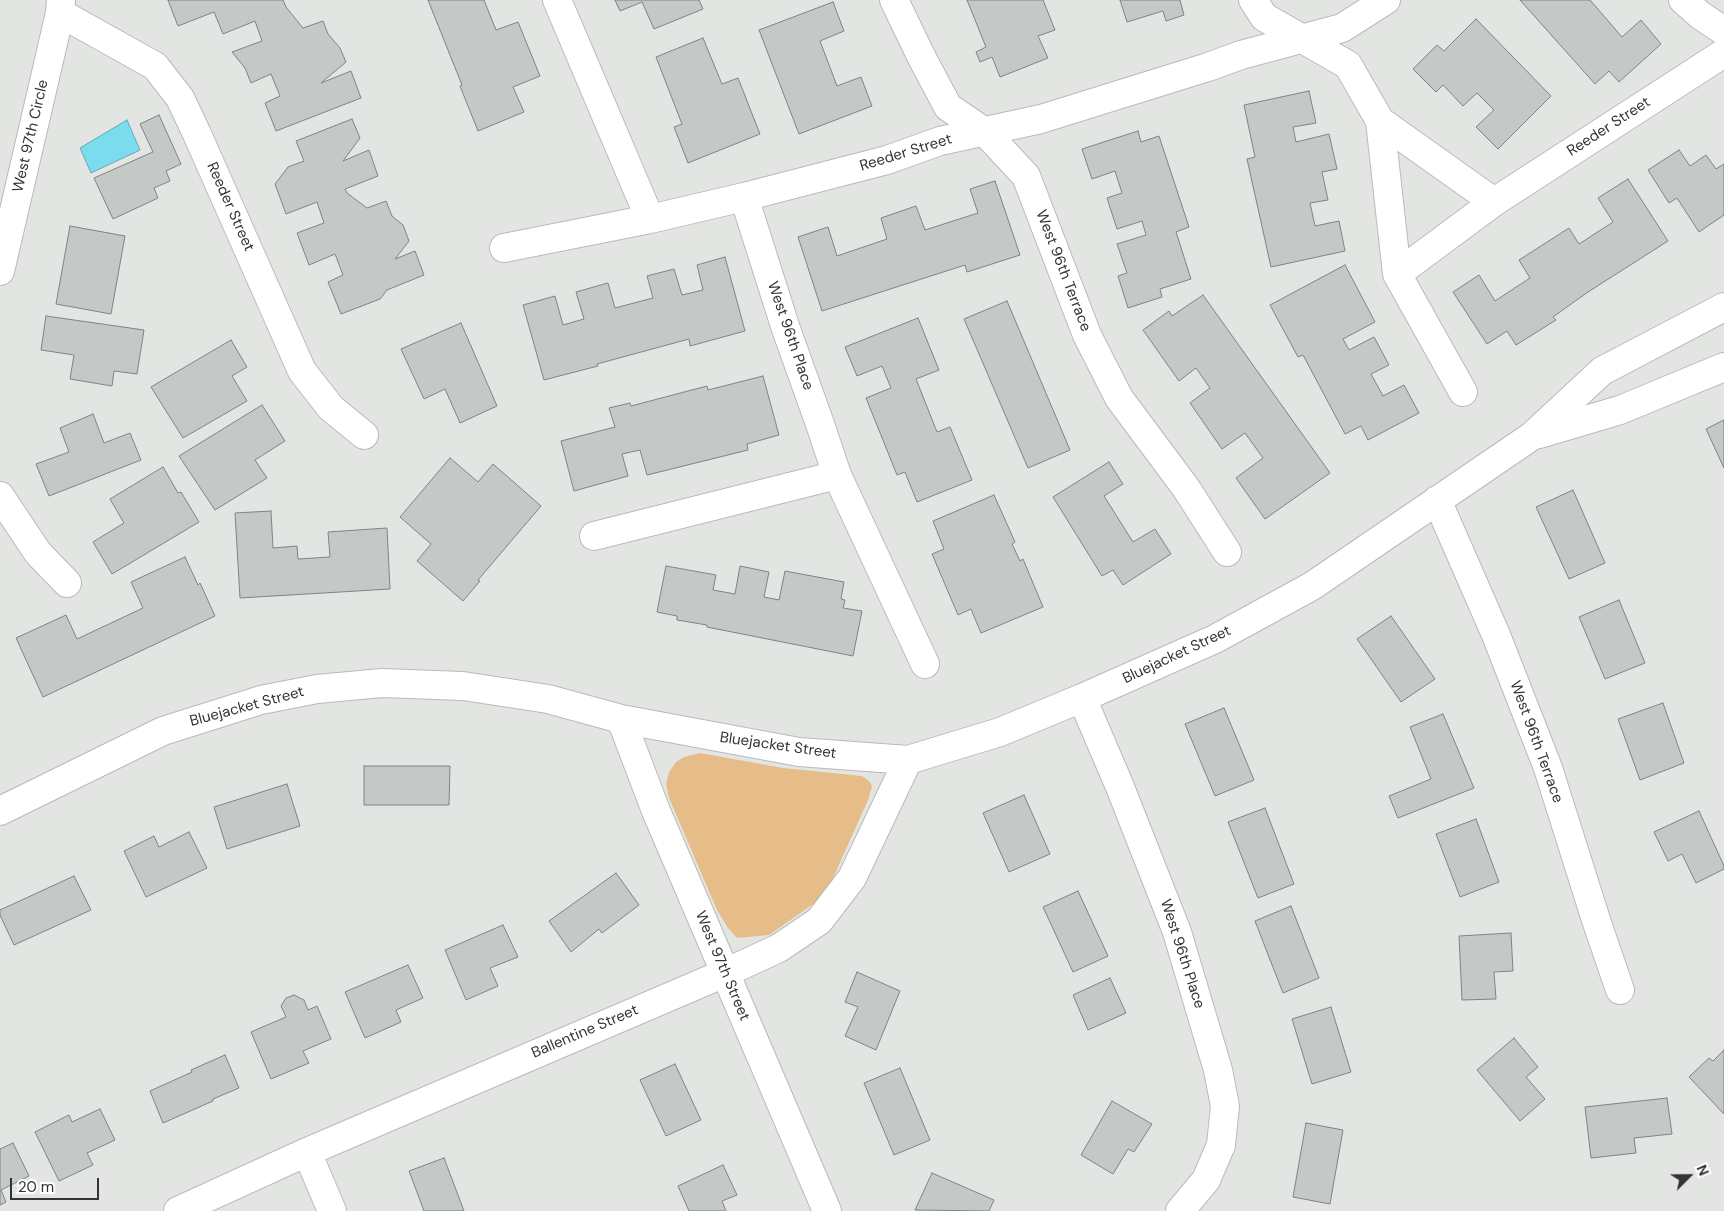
<!DOCTYPE html>
<html>
<head>
<meta charset="utf-8">
<style>
	body { margin:0 }
	#map { position:relative; width:1724px; height:1211px; overflow:hidden; background:#e3e5e2; font-family:"DM Sans",sans-serif }
	canvas { display:block }
	.north { position:absolute; left:1664px; top:1151px; width:50px; height:50px; -webkit-text-stroke:4px #fff; paint-order:stroke; rotate:67deg; font-size:14px; font-weight:700; line-height:20px; text-align:center; color:#323332 }
	.north::after { content:''; display:block; margin:auto; width:18px; height:22px; background:#323332; clip-path:polygon(50% 0,100% 100%,50% 72%,0 100%) }
	.scale { position:absolute; left:10px; top:1178px; width:89px; height:22px; box-sizing:border-box; border:2px solid #323332; border-top:0; padding-left:6px; font-size:15px; line-height:18px; white-space:nowrap; color:#323332; -webkit-text-stroke:4px #fff; paint-order:stroke }
</style>
</head>
<body>
<div id="map">
<canvas width="1724" height="1211"></canvas>
<div class="north">N</div>
<div class="scale">20 m</div>
</div>
<script>
const ctx = document.querySelector('canvas').getContext('2d');
ctx.lineJoin = 'round';
function fillPath(path, color) {
  ctx.fillStyle = color;
  ctx.fill(path, 'evenodd');
}
function poly(rows) {
  const path = new Path2D();
  for (const r of rows) {
    path.moveTo(r[0], r[1]);
    for (let i = 2; i < r.length; i += 2) path.lineTo(r[i], r[i + 1]);
  }
  return path;
}
function strokePath(path, color, width, dash) {
  ctx.strokeStyle = color;
  ctx.lineWidth = width;
  ctx.lineCap = dash ? 'butt' : 'round';
  ctx.setLineDash(dash || []);
  ctx.stroke(path);
}
function label(font, color, halo, rows, align = 'center') {
  ctx.font = font + ' "DM Sans",sans-serif';
  ctx.lineWidth = 4;
  ctx.setLineDash([]);
  ctx.textBaseline = 'middle';
  ctx.strokeStyle = halo;
  ctx.fillStyle = color;
  for (const [text, x, y, turn = 0] of rows) {
    ctx.save();
    ctx.translate(x, y);
    ctx.rotate((+turn || 0) * Math.PI / 180);
    ctx.textAlign = isNaN(turn) ? turn : align;
    if (halo) ctx.strokeText(text, 0, 0);
    ctx.fillText(text, 0, 0);
    ctx.restore();
  }
}
fillPath(poly([
	[700,753,783,768,862,776,870,782,872,787,868,800,829,887,819,900,769,935,737,938,728,928,717,910,669,798,666,784,669,772,676,762,684,757]
]), '#e6bc88');
const water = poly([
	[127,120,140,150,91,173,80,148,127,120]
]);
fillPath(water, '#7adcec');
strokePath(water, '#64a9b4', 1);
const building = poly([
	[168,0,283,0,286,7,303,28,323,21,328,34,340,48,346,62,321,83,351,71,361,98,276,131,265,103,280,96,271,74,251,83,245,68,232,52,262,41,255,21,223,34,214,12,178,26,168,0],
	[428,0,484,0,496,30,518,22,540,76,513,87,524,112,478,131,460,86,462,85,428,0],
	[615,0,699,0,703,9,654,29,642,2,620,11,615,0],
	[967,0,1043,0,1055,30,1038,36,1048,58,1000,77,992,57,980,62,976,52,986,47,967,0],
	[1120,0,1180,0,1184,15,1166,21,1163,11,1127,22,1120,0],
	[1520,0,1590,0,1622,37,1641,20,1661,44,1619,82,1609,71,1595,84,1520,0],
	[833,2,844,31,820,41,837,86,861,77,872,106,799,134,759,30,833,2],
	[1476,19,1551,96,1498,149,1476,127,1494,110,1477,93,1463,106,1443,85,1436,92,1413,69,1437,45,1444,51,1476,19],
	[703,38,722,84,738,78,760,134,688,163,674,127,682,124,656,57,703,38],
	[1309,91,1316,123,1293,127,1296,142,1329,134,1337,169,1322,172,1328,200,1310,203,1315,226,1339,221,1345,251,1271,267,1247,159,1255,157,1244,105,1309,91],
	[159,115,181,164,166,171,170,181,154,188,158,198,113,219,94,178,153,152,140,124,159,115],
	[352,119,360,138,343,161,369,150,378,176,345,189,347,193,367,208,386,201,392,216,403,225,409,241,395,259,415,251,424,275,387,290,380,299,341,314,328,282,343,275,335,254,309,265,297,233,324,223,317,202,286,214,275,184,288,167,304,161,296,141,352,119],
	[1138,131,1141,142,1159,136,1189,227,1176,232,1191,279,1160,289,1162,297,1128,308,1118,276,1127,273,1117,244,1146,235,1142,221,1117,229,1107,198,1122,193,1115,171,1092,179,1082,149,1138,131],
	[1679,150,1690,166,1706,155,1716,169,1724,164,1724,215,1699,232,1677,198,1669,203,1648,170,1679,150],
	[1628,179,1668,241,1588,292,1553,317,1556,320,1516,345,1507,331,1487,344,1453,292,1479,275,1495,301,1530,278,1519,260,1569,228,1579,244,1613,222,1598,198,1628,179],
	[995,181,1020,255,967,272,965,265,822,311,798,237,828,227,837,256,887,239,881,218,916,206,925,230,978,213,970,189,995,181],
	[70,226,125,236,111,314,56,304,70,226],
	[725,257,745,331,690,346,689,339,597,364,598,366,544,380,523,305,555,296,563,325,584,319,576,292,608,283,615,308,653,298,647,276,674,269,682,295,703,290,697,265,725,257],
	[1345,265,1375,322,1343,339,1349,350,1374,337,1389,365,1371,374,1383,396,1404,385,1419,413,1368,440,1361,426,1345,434,1303,355,1298,357,1270,305,1345,265],
	[1203,295,1330,473,1265,519,1236,478,1263,458,1245,433,1222,449,1190,403,1210,388,1196,368,1179,381,1143,330,1169,311,1172,316,1203,295],
	[1007,301,1070,450,1028,468,964,319,1007,301],
	[46,316,144,330,137,374,114,371,112,386,70,379,74,355,41,350,46,316],
	[918,318,939,370,916,379,937,432,950,427,972,480,917,502,905,472,897,475,866,398,891,388,882,366,857,376,845,347,918,318],
	[461,323,497,406,460,423,445,389,424,399,401,349,461,323],
	[231,340,247,367,232,376,247,401,183,438,151,387,231,340],
	[763,376,779,435,747,444,748,450,647,475,640,450,622,454,628,476,574,491,561,441,615,427,609,408,630,403,631,406,707,386,708,390,763,376],
	[262,405,285,441,255,460,267,478,215,510,179,456,262,405],
	[93,414,104,443,130,433,141,460,49,496,36,464,69,452,60,428,93,414],
	[1724,420,1724,468,1706,429,1724,420],
	[450,458,478,482,493,464,541,506,478,580,480,581,463,601,417,561,431,544,400,517,450,458],
	[1109,462,1123,484,1104,496,1133,542,1155,529,1171,554,1123,585,1113,570,1102,576,1053,497,1109,462],
	[163,467,178,493,181,492,199,522,112,574,93,542,124,523,110,499,163,467],
	[1573,490,1605,563,1569,579,1536,507,1573,490],
	[994,495,1015,542,1012,544,1020,561,1023,559,1043,607,981,633,971,609,958,615,932,554,944,549,933,521,994,495],
	[271,511,273,548,297,546,298,559,330,557,328,532,387,528,390,589,240,598,235,513,271,511],
	[185,557,198,585,200,583,215,616,43,697,16,638,66,615,77,639,143,608,131,582,185,557],
	[666,566,716,575,713,590,735,594,740,566,769,572,764,597,779,600,785,571,844,582,841,599,845,600,843,608,862,611,853,656,707,627,707,625,677,620,677,616,657,612,666,566],
	[1619,600,1645,663,1605,679,1579,617,1619,600],
	[1391,616,1435,679,1401,702,1357,639,1391,616],
	[1663,703,1684,763,1640,780,1618,719,1663,703],
	[1224,708,1254,780,1215,796,1185,724,1224,708],
	[1443,714,1474,788,1398,818,1389,796,1431,779,1410,727,1443,714],
	[364,766,450,766,449,805,364,805,364,766],
	[287,784,300,826,227,849,214,807,287,784],
	[1024,795,1050,854,1009,872,983,813,1024,795],
	[1265,808,1294,884,1258,898,1228,822,1265,808],
	[1699,811,1724,866,1724,869,1696,883,1682,854,1668,861,1654,832,1699,811],
	[1476,819,1499,882,1460,897,1436,834,1476,819],
	[189,832,207,868,146,897,124,851,154,836,159,847,189,832],
	[616,873,639,905,602,933,599,929,571,952,549,921,616,873],
	[74,876,91,910,14,945,0,915,0,910,74,876],
	[1078,891,1108,956,1073,972,1043,907,1078,891],
	[1291,906,1319,978,1283,993,1255,921,1291,906],
	[503,925,518,957,490,968,498,986,466,1000,445,950,503,925],
	[1511,933,1513,971,1494,972,1496,999,1462,1000,1459,936,1511,933],
	[408,965,423,998,396,1010,401,1022,365,1038,345,992,408,965],
	[857,972,900,991,876,1050,845,1036,858,1007,845,1002,857,972],
	[1110,978,1126,1013,1088,1030,1073,995,1110,978],
	[294,995,304,1000,308,1010,317,1006,331,1039,303,1051,309,1063,271,1079,251,1032,286,1017,281,1006,286,998,294,995],
	[1331,1007,1351,1072,1312,1084,1292,1019,1331,1007],
	[1514,1038,1538,1067,1526,1077,1545,1099,1520,1121,1477,1070,1514,1038],
	[1724,1050,1724,1114,1689,1077,1709,1058,1713,1061,1724,1050],
	[225,1055,239,1088,213,1099,213,1101,163,1123,150,1091,192,1072,191,1070,225,1055],
	[675,1064,701,1120,666,1136,640,1080,675,1064],
	[900,1068,930,1140,894,1155,864,1083,900,1068],
	[1667,1098,1672,1134,1634,1138,1636,1153,1591,1158,1585,1107,1667,1098],
	[1112,1101,1152,1124,1134,1152,1128,1149,1113,1174,1081,1155,1112,1101],
	[100,1109,115,1140,87,1153,93,1165,59,1181,35,1132,69,1115,72,1122,100,1109],
	[1306,1123,1343,1130,1330,1204,1293,1197,1306,1123],
	[13,1143,29,1176,1,1190,6,1202,0,1205,0,1149,13,1143],
	[444,1158,464,1211,424,1211,409,1171,444,1158],
	[723,1165,737,1195,722,1201,726,1211,689,1211,678,1186,723,1165],
	[932,1173,994,1200,989,1211,915,1210,932,1173]
]);
fillPath(building, '#c4c8c7');
strokePath(building, '#7f8382', 1);
const minor = poly([
	[557,0,650,219],
	[894,0,921,56,948,107,985,132,1026,176,1087,335,1119,398,1186,488,1227,552],
	[1253,0,1264,17,1348,65,1380,121,1397,274,1494,202,1724,53],
	[1683,0,1700,15,1724,31],
	[60,13,155,66,180,98,197,134,302,371,331,408,364,435],
	[1380,121,1494,202],
	[744,197,786,329,820,424,837,475,925,664],
	[504,248,650,219,744,197,887,160,940,141,1041,119,1208,67,1241,55,1342,28,1386,0],
	[0,271,60,13,61,0],
	[1397,274,1463,392],
	[1539,434,1620,410,1724,367],
	[0,496,38,553,67,583],
	[1437,500,1496,635,1548,768,1597,923,1620,990],
	[594,536,837,475],
	[1082,698,1120,787,1177,932,1218,1070,1225,1106,1221,1145,1206,1180,1180,1211],
	[621,719,656,811,827,1211],
	[0,811,163,731,261,700,317,689,382,683,463,686,548,699,621,719,799,752,908,760,1000,732,1082,698,1215,639,1312,586,1532,436,1602,371,1724,307],
	[307,1152,332,1211],
	[178,1211,307,1152,725,973,779,948,819,921,852,878,908,760]
]);
strokePath(minor, '#b9bbb8', 30);
strokePath(minor, '#fff', 28);
label('15px', '#323332', '#fff', [
	["Reeder Street",1609,127,-33],
	["West 97th Circle",31,136,-77],
	["Reeder Street",906,153,-17],
	["Reeder Street",230,207,66],
	["West 96th Terrace",1063,271,69],
	["West 96th Place",790,336,71],
	["Bluejacket Street",1177,655,-25],
	["Bluejacket Street",247,707,-15],
	["West 96th Terrace",1536,742,70],
	["Bluejacket Street",778,746,8],
	["West 96th Place",1182,954,72],
	["West 97th Street",722,966,67],
	["Ballentine Street",585,1032,-23]
]);
</script>
</body>
</html>
